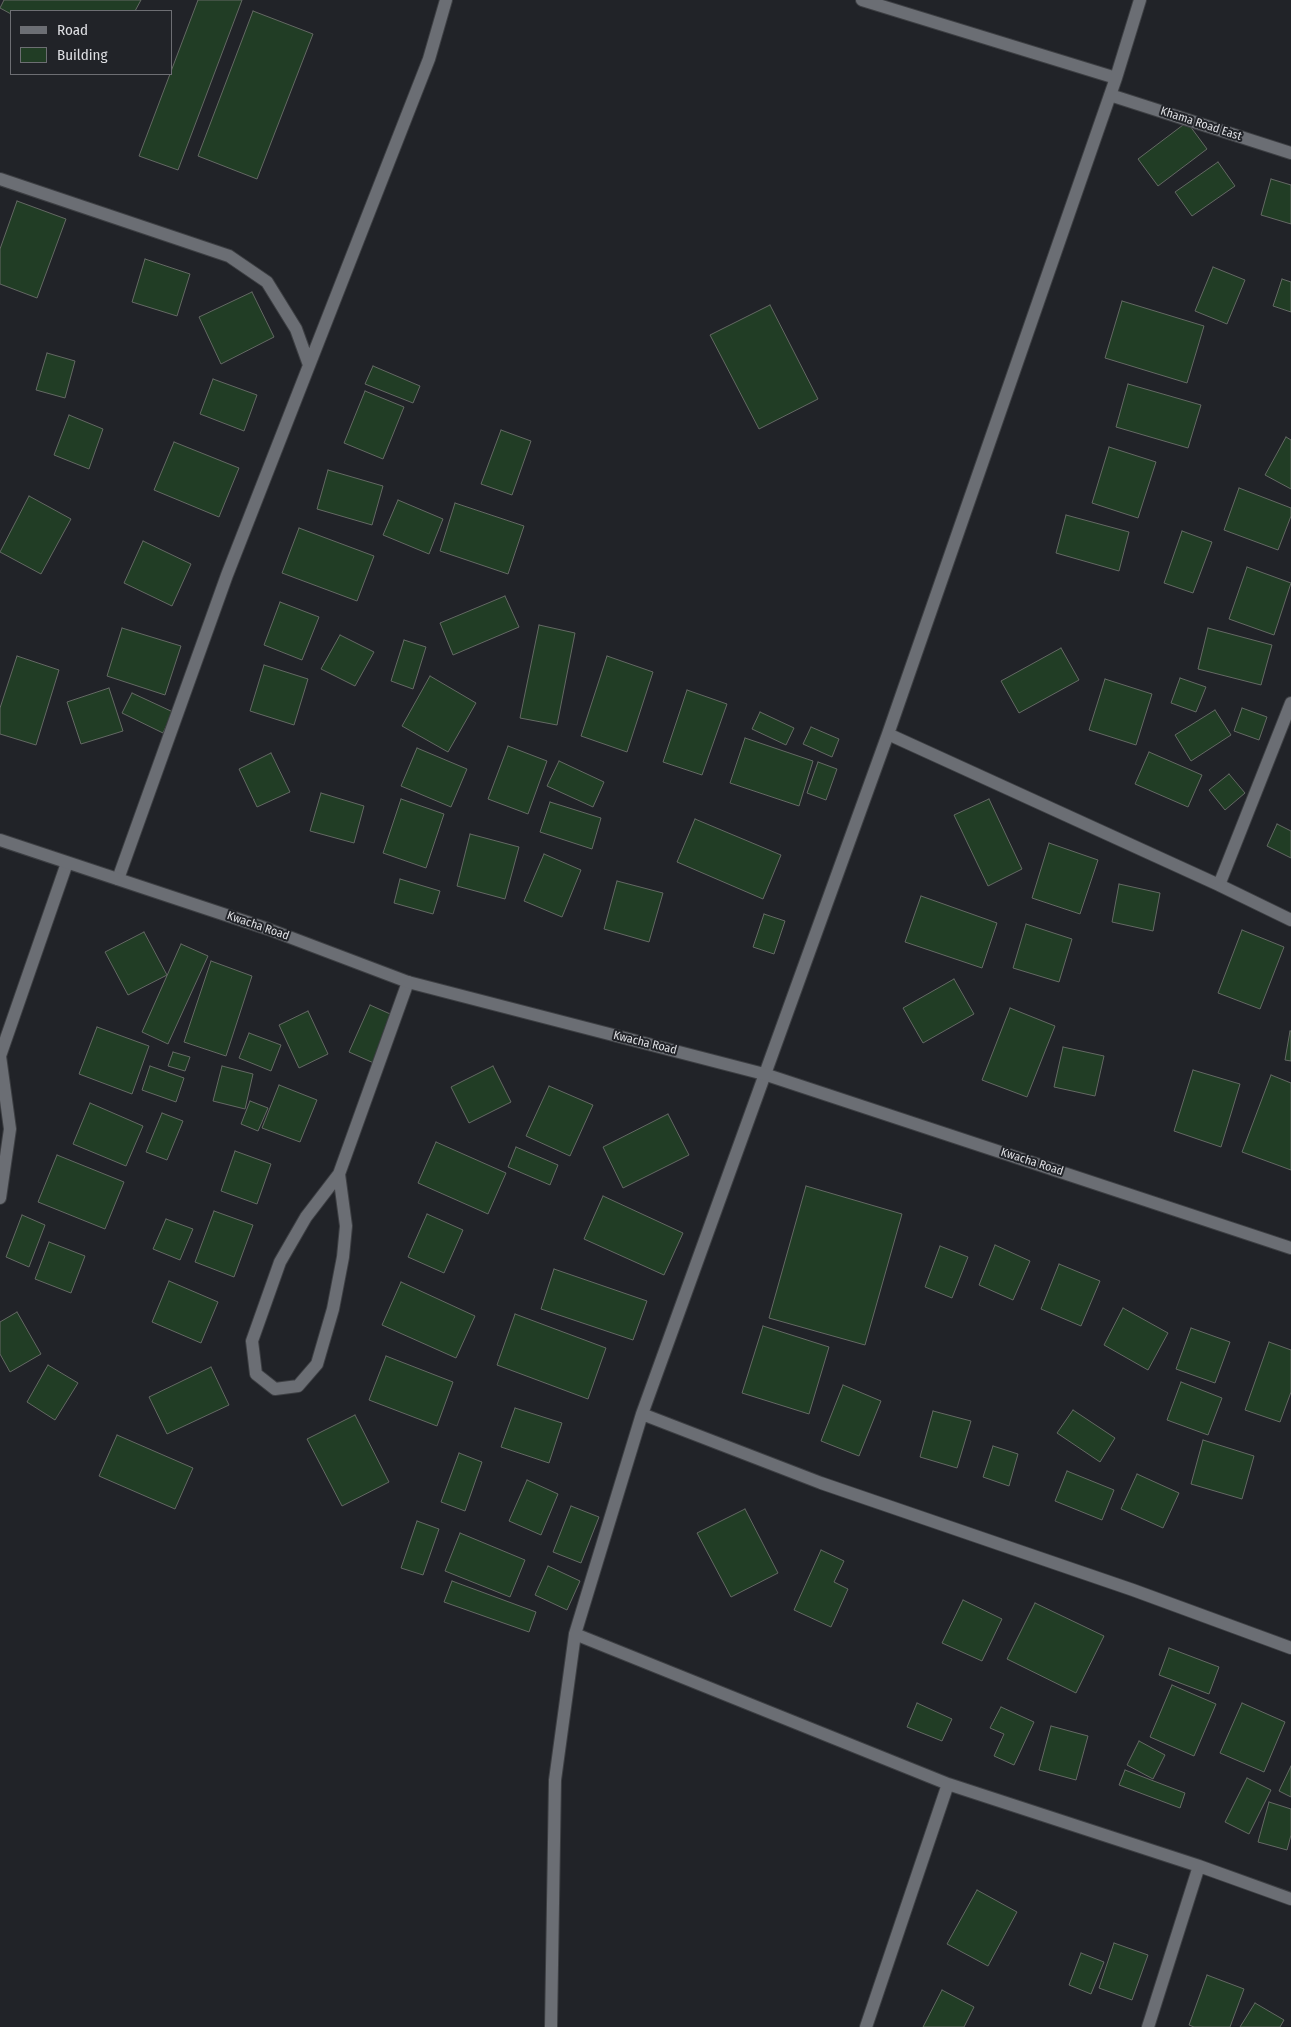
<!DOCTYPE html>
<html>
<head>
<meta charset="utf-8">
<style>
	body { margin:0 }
	#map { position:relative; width:1291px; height:2027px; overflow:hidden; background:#212328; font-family:"Fira Sans Condensed",sans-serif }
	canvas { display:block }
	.legend { position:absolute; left:10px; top:10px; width:162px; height:65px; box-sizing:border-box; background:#212328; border:1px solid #6d6e73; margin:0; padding:6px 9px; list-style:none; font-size:15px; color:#dedfe3 }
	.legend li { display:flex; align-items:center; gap:10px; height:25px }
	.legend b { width:25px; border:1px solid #6d6e73 }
</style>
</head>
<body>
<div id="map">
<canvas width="1291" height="2027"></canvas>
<ul class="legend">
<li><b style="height:6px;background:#6b6e74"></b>Road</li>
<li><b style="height:14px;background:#213d25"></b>Building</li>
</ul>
</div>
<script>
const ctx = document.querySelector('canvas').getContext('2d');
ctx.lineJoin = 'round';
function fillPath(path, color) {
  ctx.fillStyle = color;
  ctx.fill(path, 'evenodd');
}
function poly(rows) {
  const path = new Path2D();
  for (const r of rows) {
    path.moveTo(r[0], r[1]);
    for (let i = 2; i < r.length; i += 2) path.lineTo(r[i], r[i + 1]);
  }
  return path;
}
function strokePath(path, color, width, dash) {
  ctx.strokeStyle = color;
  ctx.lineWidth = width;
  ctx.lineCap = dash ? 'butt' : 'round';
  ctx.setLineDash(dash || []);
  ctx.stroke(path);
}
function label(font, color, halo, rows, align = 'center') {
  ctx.font = font + ' "Fira Sans Condensed",sans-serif';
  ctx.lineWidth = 4;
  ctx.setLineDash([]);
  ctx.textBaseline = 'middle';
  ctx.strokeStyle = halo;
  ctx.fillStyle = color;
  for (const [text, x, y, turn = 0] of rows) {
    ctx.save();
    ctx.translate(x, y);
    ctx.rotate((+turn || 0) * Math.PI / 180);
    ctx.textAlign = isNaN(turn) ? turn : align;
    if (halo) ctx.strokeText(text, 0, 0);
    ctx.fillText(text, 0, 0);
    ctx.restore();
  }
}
const building = poly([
	[4,0,141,0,135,11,11,11,11,14,0,8,4,0],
	[198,0,242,0,178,170,139,156,198,0],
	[253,11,313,34,257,179,198,156,253,11],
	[1187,122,1207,149,1158,186,1138,159,1187,122],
	[1218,162,1235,186,1192,216,1175,192,1218,162],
	[1271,179,1291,185,1291,224,1261,215,1271,179],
	[17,201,66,219,37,298,0,284,0,249,17,201],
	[145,259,190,274,177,316,132,302,145,259],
	[1213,267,1245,280,1227,324,1195,311,1213,267],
	[1282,279,1291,282,1291,312,1273,306,1282,279],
	[252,292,274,337,221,364,199,317,252,292],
	[1122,301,1204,326,1187,383,1105,358,1122,301],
	[770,305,818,399,759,429,710,335,770,305],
	[47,353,75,361,65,398,36,390,47,353],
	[373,366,420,386,413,403,365,384,373,366],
	[213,379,257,395,244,431,200,414,213,379],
	[1128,384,1201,405,1188,448,1116,427,1128,384],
	[365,391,404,407,383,459,344,443,365,391],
	[69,415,103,429,89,469,54,455,69,415],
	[501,430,531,441,512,495,481,484,501,430],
	[1286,437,1291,440,1291,489,1265,475,1286,437],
	[174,442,239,468,219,517,154,490,174,442],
	[1109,447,1156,462,1138,518,1092,503,1109,447],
	[328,470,383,486,372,525,317,509,328,470],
	[1239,488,1291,508,1291,516,1278,550,1224,530,1239,488],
	[29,496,71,519,41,574,0,552,29,496],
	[398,500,443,519,429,554,383,535,398,500],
	[455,503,524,526,508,574,440,551,455,503],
	[1066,515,1129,532,1119,571,1056,553,1066,515],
	[299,528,374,556,357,601,282,573,299,528],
	[1182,531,1212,542,1193,593,1164,583,1182,531],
	[143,541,191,564,172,606,124,583,143,541],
	[1247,567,1291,583,1274,635,1229,619,1247,567],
	[505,596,519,627,453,655,440,623,505,596],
	[280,602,319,617,302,660,264,645,280,602],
	[539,625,575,633,557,725,520,718,539,625],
	[122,628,181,646,165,695,107,676,122,628],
	[1208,628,1272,645,1261,685,1198,669,1208,628],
	[340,635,374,652,355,686,321,669,340,635],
	[404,640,426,647,413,689,391,681,404,640],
	[1061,648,1079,680,1019,713,1001,681,1061,648],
	[17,656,59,670,36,745,0,734,0,708,17,656],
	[607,656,653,672,627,752,581,736,607,656],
	[264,665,308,679,294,725,250,711,264,665],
	[430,676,476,703,448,752,402,726,430,676],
	[1180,678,1206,687,1196,712,1171,703,1180,678],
	[1105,679,1152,694,1136,745,1089,730,1105,679],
	[109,688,123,731,81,744,67,702,109,688],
	[687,690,727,704,702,775,663,762,687,690],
	[132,693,173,712,163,733,122,713,132,693],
	[1242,708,1267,717,1259,740,1234,731,1242,708],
	[1215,710,1231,735,1191,761,1175,735,1215,710],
	[760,712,794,728,786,745,752,729,760,712],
	[811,727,839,739,832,757,803,744,811,727],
	[745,738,813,761,799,806,730,783,745,738],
	[508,746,547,761,528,814,488,799,508,746],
	[417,748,467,769,451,807,401,786,417,748],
	[1149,752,1202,775,1188,807,1135,784,1149,752],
	[271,753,290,792,257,807,239,769,271,753],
	[559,761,604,782,593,807,547,786,559,761],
	[818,762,837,769,826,800,807,793,818,762],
	[1229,774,1245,793,1225,810,1209,790,1229,774],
	[321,793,364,806,354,843,310,831,321,793],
	[401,799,444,814,426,868,383,853,401,799],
	[989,799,1022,869,988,886,954,815,989,799],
	[550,802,601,818,592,849,540,832,550,802],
	[695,819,781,855,763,899,677,862,695,819],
	[1277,824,1291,831,1291,858,1267,846,1277,824],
	[470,834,519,847,505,899,457,886,470,834],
	[1049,843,1098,860,1080,914,1032,898,1049,843],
	[544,854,581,870,562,917,524,901,544,854],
	[400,879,440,891,433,914,394,903,400,879],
	[617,881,663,893,649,942,604,929,617,881],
	[1119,884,1160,893,1153,931,1112,922,1119,884],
	[921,896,997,923,982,968,905,942,921,896],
	[764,914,785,921,774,954,753,947,764,914],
	[1026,924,1072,939,1059,982,1013,968,1026,924],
	[1242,930,1284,947,1260,1009,1218,993,1242,930],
	[144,932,167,975,128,995,105,952,144,932],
	[181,944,208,956,168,1044,142,1032,181,944],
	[211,961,252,976,226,1056,184,1042,211,961],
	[954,979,974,1014,923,1043,903,1008,954,979],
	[370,1005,397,1017,376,1064,349,1052,370,1005],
	[1010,1008,1055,1026,1027,1097,982,1080,1010,1008],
	[308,1011,328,1054,299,1068,279,1025,308,1011],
	[97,1027,149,1046,132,1094,79,1074,97,1027],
	[1290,1031,1291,1031,1291,1061,1285,1060,1290,1031],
	[249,1033,281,1045,271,1071,239,1058,249,1033],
	[1063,1047,1104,1056,1095,1096,1054,1087,1063,1047],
	[173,1052,190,1057,185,1071,168,1066,173,1052],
	[150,1066,184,1078,176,1102,142,1090,150,1066],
	[222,1066,253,1074,245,1109,213,1101,222,1066],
	[493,1066,511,1102,469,1123,451,1087,493,1066],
	[1193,1070,1240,1084,1221,1147,1174,1131,1193,1070],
	[1271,1075,1291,1083,1291,1170,1242,1152,1271,1075],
	[279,1085,317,1100,300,1142,262,1128,279,1085],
	[549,1086,593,1105,570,1156,526,1136,549,1086],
	[250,1101,268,1108,258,1131,241,1124,250,1101],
	[90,1103,143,1126,126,1166,73,1144,90,1103],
	[162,1113,183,1121,167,1160,146,1152,162,1113],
	[668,1114,689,1155,623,1188,603,1147,668,1114],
	[436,1142,506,1173,488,1214,418,1183,436,1142],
	[516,1147,558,1165,550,1185,508,1167,516,1147],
	[235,1151,271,1164,257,1204,221,1191,235,1151],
	[57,1155,124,1182,105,1229,38,1202,57,1155],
	[806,1186,902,1214,865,1345,769,1318,806,1186],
	[603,1196,683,1233,664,1275,584,1239,603,1196],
	[214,1211,253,1225,234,1277,195,1262,214,1211],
	[427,1214,463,1230,444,1273,408,1257,427,1214],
	[22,1215,45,1225,29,1267,6,1257,22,1215],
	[166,1219,193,1229,180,1260,153,1249,166,1219],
	[49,1242,85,1256,71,1293,35,1279,49,1242],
	[995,1245,1030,1261,1013,1300,979,1285,995,1245],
	[940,1246,968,1257,952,1298,925,1287,940,1246],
	[1059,1264,1100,1281,1081,1326,1041,1309,1059,1264],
	[554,1269,647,1301,633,1340,541,1309,554,1269],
	[169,1281,218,1302,201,1343,152,1322,169,1281],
	[401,1282,475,1316,456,1358,382,1325,401,1282],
	[1123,1308,1168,1333,1148,1370,1104,1345,1123,1308],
	[17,1312,41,1354,10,1372,0,1354,0,1322,17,1312],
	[515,1314,606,1348,588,1399,497,1365,515,1314],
	[763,1326,829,1347,809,1414,742,1393,763,1326],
	[1191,1328,1230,1342,1215,1383,1176,1369,1191,1328],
	[1269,1342,1291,1350,1291,1392,1280,1422,1245,1410,1269,1342],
	[386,1356,453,1382,437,1426,369,1400,386,1356],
	[48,1365,78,1383,55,1420,27,1402,48,1365],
	[211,1367,229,1405,167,1434,149,1397,211,1367],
	[1181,1382,1222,1398,1208,1435,1167,1420,1181,1382],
	[843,1385,881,1401,859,1456,821,1441,843,1385],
	[515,1408,562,1423,549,1463,501,1447,515,1408],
	[1073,1410,1115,1438,1100,1462,1057,1433,1073,1410],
	[933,1411,971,1421,957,1468,920,1457,933,1411],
	[355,1415,389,1482,342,1506,307,1439,355,1415],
	[117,1435,193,1468,175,1509,99,1476,117,1435],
	[1203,1440,1254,1456,1242,1499,1191,1484,1203,1440],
	[993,1446,1018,1454,1009,1486,983,1477,993,1446],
	[459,1453,482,1462,465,1511,441,1502,459,1453],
	[1067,1471,1114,1490,1102,1520,1055,1501,1067,1471],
	[1137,1474,1179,1493,1163,1528,1121,1509,1137,1474],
	[527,1480,558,1494,541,1535,509,1521,527,1480],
	[571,1506,599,1517,581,1563,553,1552,571,1506],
	[745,1509,778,1573,731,1597,697,1533,745,1509],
	[417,1521,439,1529,423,1575,401,1568,417,1521],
	[460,1533,525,1560,510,1597,445,1571,460,1533],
	[821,1550,844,1561,834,1582,848,1589,831,1627,794,1610,821,1550],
	[548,1566,580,1581,567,1610,535,1595,548,1566],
	[452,1581,536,1612,529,1632,444,1602,452,1581],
	[963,1600,1002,1619,982,1661,942,1643,963,1600],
	[1035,1603,1104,1636,1076,1693,1007,1659,1035,1603],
	[1169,1648,1219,1667,1209,1694,1159,1675,1169,1648],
	[1172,1685,1216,1704,1194,1756,1150,1737,1172,1685],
	[917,1703,952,1719,942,1741,907,1727,917,1703],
	[1242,1703,1285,1722,1264,1772,1220,1753,1242,1703],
	[1001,1707,1034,1722,1014,1765,994,1756,1004,1734,990,1728,1001,1707],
	[1051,1726,1088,1736,1076,1780,1039,1770,1051,1726],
	[1139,1741,1165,1755,1153,1779,1127,1765,1139,1741],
	[1291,1766,1291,1797,1279,1791,1291,1766],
	[1125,1770,1185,1793,1180,1808,1119,1785,1125,1770],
	[1247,1778,1271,1790,1249,1834,1225,1822,1247,1778],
	[1269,1802,1291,1809,1291,1835,1287,1850,1258,1842,1269,1802],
	[977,1890,1017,1912,988,1966,947,1944,977,1890],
	[1114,1943,1148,1955,1132,2000,1099,1988,1114,1943],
	[1081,1953,1104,1962,1091,1994,1069,1985,1081,1953],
	[1207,1975,1244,1989,1230,2027,1194,2027,1189,2025,1207,1975],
	[942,1990,974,2007,964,2027,923,2027,942,1990],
	[1255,2003,1284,2020,1280,2027,1240,2027,1255,2003]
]);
fillPath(building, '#213d25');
strokePath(building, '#646964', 1);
const street = poly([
	[862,0,1116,78],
	[1110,95,1291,153],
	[0,179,229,256,267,282,296,329,309,365],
	[888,734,1219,885,1291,703],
	[118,879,227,575,429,59,446,0],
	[1219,885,1291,920],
	[0,1056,67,863],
	[339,1174,346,1226,343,1257,333,1309,317,1364,298,1386,275,1389,256,1374,252,1341,280,1262,306,1217,339,1174,408,982],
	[0,1198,10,1129,0,1056],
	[642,1414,821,1483,1133,1590,1291,1648],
	[575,1634,948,1784,1199,1866,1291,1899],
	[551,2027,555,1780,575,1634,642,1414,888,734,1116,78,1140,0],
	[866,2027,948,1784],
	[1148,2027,1199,1866]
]);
const secondary = poly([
	[0,840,268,929,408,982,764,1074,1291,1248]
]);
strokePath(street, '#3d3f43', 14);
strokePath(secondary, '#3d3f43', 14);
strokePath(street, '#6b6e74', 12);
strokePath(secondary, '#6b6e74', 12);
label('12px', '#dedfe3', '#212328', [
	["Khama Road East",1201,124,18],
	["Kwacha Road",258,926,19],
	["Kwacha Road",645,1043,14],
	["Kwacha Road",1032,1162,18]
]);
</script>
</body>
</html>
